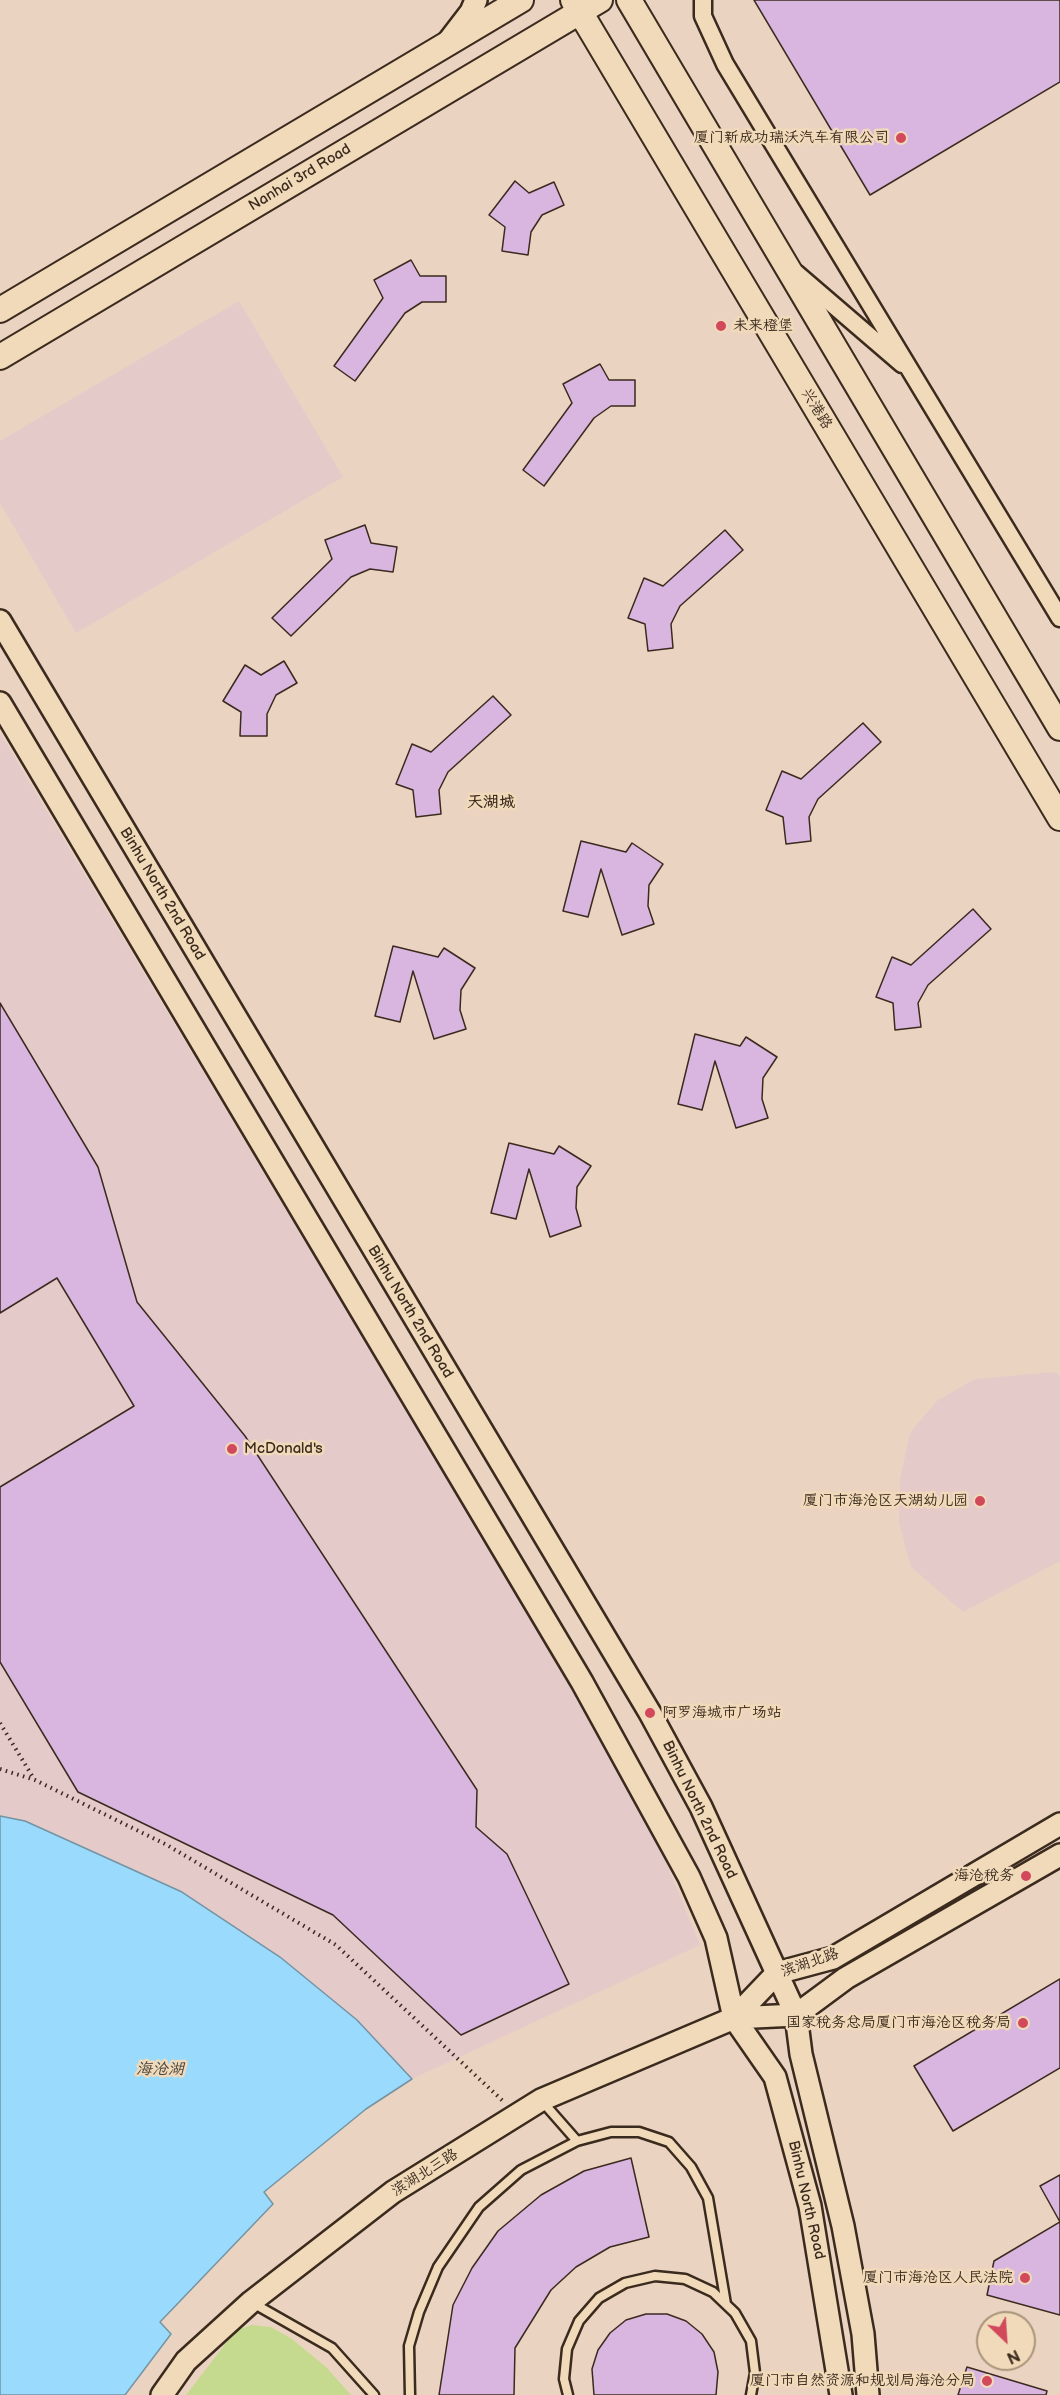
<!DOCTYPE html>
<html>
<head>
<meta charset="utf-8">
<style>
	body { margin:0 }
	#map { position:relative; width:1060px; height:2395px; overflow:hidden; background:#ebd3c1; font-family:"Balsamiq Sans",sans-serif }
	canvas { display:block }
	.north { position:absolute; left:976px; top:2311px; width:60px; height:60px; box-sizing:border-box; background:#f0dab9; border:2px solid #a8947b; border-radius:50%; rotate:155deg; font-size:16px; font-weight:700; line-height:24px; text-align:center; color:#3b2a1e }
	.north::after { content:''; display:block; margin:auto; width:21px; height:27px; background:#d1495b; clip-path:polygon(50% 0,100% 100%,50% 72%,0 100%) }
</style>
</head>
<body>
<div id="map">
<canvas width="1060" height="2395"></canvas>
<div class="north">N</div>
</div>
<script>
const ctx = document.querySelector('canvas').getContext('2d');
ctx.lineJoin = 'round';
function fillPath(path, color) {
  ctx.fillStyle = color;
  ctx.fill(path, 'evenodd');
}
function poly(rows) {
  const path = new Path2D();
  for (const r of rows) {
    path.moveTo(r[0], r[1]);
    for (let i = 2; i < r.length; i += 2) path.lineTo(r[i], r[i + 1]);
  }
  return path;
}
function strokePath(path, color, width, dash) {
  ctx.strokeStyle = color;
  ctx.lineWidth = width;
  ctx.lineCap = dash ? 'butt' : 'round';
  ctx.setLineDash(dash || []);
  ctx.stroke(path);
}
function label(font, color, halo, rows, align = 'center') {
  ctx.font = font + ' "Balsamiq Sans","LXGW WenKai TC",sans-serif';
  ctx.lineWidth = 5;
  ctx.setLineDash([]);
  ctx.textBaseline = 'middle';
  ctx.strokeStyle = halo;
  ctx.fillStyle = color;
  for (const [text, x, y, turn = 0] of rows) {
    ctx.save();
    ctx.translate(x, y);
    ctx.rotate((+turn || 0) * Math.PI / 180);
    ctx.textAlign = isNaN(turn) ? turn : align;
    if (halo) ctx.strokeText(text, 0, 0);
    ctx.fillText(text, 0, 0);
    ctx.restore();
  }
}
fillPath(poly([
	[239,301,343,477,76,633,0,503,0,441],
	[0,733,641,1802,700,1945,412,2079,357,2020,280,1957,182,1892,25,1821,0,1816],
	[1055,1372,1060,1376,1060,1561,963,1612,911,1567,899,1523,900,1480,910,1433,937,1401,975,1379]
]), '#e5caca');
fillPath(poly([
	[252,2325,271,2327,292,2339,326,2367,351,2395,186,2395,236,2330]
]), '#c6da8f');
const water = poly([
	[0,1816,25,1821,182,1892,280,1957,357,2020,412,2079,366,2109,264,2192,273,2204,160,2322,171,2334,125,2395,0,2395,0,1816]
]);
fillPath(water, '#9adafc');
strokePath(water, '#7494a3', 1.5);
const building = poly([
	[754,0,1060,0,1060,82,870,195,754,0],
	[515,181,529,193,554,182,564,205,542,215,531,232,528,255,502,251,505,227,489,215,515,181],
	[411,260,420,276,446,276,446,302,422,302,405,313,355,381,334,366,383,298,374,280,411,260],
	[600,364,609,380,635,380,635,406,611,406,594,418,544,486,523,470,572,403,563,384,600,364],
	[365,525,371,543,397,547,393,572,370,569,351,577,291,636,272,618,332,559,325,540,365,525],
	[725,530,743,550,680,606,671,624,673,648,648,651,645,624,628,618,644,578,663,586,725,530],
	[284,661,297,683,276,695,267,714,267,736,240,736,241,712,223,701,245,665,261,675,284,661],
	[493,696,511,715,448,772,439,790,441,814,416,817,413,790,396,784,412,744,431,752,493,696],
	[863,723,881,742,818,799,809,817,811,841,786,844,783,817,766,810,782,771,801,779,863,723],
	[581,841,626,852,632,843,663,864,649,885,648,906,654,924,622,935,601,869,588,917,563,911,581,841],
	[973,909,991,929,928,985,918,1003,921,1027,895,1030,893,1003,876,997,892,957,911,965,973,909],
	[393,946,438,957,444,948,475,968,461,990,460,1010,466,1029,434,1039,413,971,400,1022,375,1016,393,946],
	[0,1003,98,1167,137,1302,245,1436,477,1790,476,1827,507,1854,569,1984,461,2035,333,1915,78,1792,0,1662,0,1487,134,1406,57,1278,0,1313,0,1003],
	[695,1034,740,1046,746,1037,777,1057,763,1078,762,1099,768,1118,736,1128,715,1061,702,1110,678,1104,695,1034],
	[509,1143,554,1154,559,1146,591,1166,577,1187,576,1208,581,1226,550,1237,529,1169,516,1219,491,1213,509,1143],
	[1060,1979,1060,2068,953,2131,914,2066,1060,1979],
	[631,2158,649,2237,610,2247,576,2267,551,2290,515,2348,514,2395,439,2395,453,2305,472,2268,498,2231,541,2195,584,2171,631,2158],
	[1060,2175,1060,2222,1040,2186,1060,2175],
	[1060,2222,1060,2315,987,2295,994,2261,1060,2222],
	[646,2314,667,2314,686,2321,702,2334,714,2352,718,2372,716,2395,594,2395,592,2369,598,2350,610,2333,626,2320,646,2314],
	[967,2367,1047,2391,1046,2395,958,2395,967,2367]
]);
fillPath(building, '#d8b6e0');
strokePath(building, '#3b2a1e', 1.5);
const service = poly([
	[541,2100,577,2141],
	[251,2302,332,2348,374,2395],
	[410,2395,409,2346,419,2312,438,2267,479,2207,521,2170,577,2141,611,2132,639,2132,669,2142,691,2167,708,2198,726,2304],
	[568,2395,564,2379,567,2349,579,2321,599,2298,625,2283,655,2276,685,2279,713,2292,735,2313,751,2341,755,2373,751,2395]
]);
const minor = poly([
	[703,0,703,16,725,64,1060,618],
	[796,273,902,364]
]);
const tertiary = poly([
	[448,42,471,12,476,0],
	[0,621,650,1713,701,1807,796,2015,801,2054,843,2226,863,2334,868,2395],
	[0,703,582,1682,689,1877,716,1938,734,2018,775,2077,810,2206,841,2395],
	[734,2018,777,1973,833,1958,1060,1824],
	[162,2395,186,2361,251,2302,393,2192,541,2100,734,2018,796,2015,846,1978,1060,1855]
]);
const secondary = poly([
	[573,0,1060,818],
	[629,0,1060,728],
	[0,310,521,0],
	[0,357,600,0]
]);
strokePath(service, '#3b2a1e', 13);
strokePath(minor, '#3b2a1e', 21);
strokePath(tertiary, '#3b2a1e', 26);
strokePath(secondary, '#3b2a1e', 28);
strokePath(poly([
	[0,1723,34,1779],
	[0,1769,35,1780,167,1845,336,1945,504,2102]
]), '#3b2a1e', 4, [1.5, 4.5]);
strokePath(service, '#f0dab9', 8);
strokePath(minor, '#f0dab9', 16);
strokePath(tertiary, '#f0dab9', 21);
strokePath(secondary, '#f0dab9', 24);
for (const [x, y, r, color] of [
	[901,138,6,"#d1495b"],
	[721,326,6,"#d1495b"],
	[232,1449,6,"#d1495b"],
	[980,1501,6,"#d1495b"],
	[650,1713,6,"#d1495b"],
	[1026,1876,6,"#d1495b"],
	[1023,2023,6,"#d1495b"],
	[1025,2278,6,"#d1495b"],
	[987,2381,6,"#d1495b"]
]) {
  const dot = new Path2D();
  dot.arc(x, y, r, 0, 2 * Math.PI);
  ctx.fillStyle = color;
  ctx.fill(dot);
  strokePath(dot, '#f0dab9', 2);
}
label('15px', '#3b2a1e', '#f0dab9', [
	["厦门新成功瑞沃汽车有限公司",889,138],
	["未来橙堡",733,326,"left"],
	["McDonald's",244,1449,"left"],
	["厦门市海沧区天湖幼儿园",968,1501],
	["阿罗海城市广场站",662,1713,"left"],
	["海沧税务",1014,1876],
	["国家税务总局厦门市海沧区税务局",1011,2023],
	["厦门市海沧区人民法院",1013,2278],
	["厦门市自然资源和规划局海沧分局",975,2381]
], 'right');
label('15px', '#3b2a1e', '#f0dab9', [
	["Nanhai 3rd Road",300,178,-31],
	["兴港路",816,409,59],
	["Binhu North 2nd Road",162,894,59],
	["Binhu North 2nd Road",410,1312,59],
	["Binhu North 2nd Road",699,1810,64],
	["滨湖北路",810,1963,-19],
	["滨湖北三路",425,2173,-32],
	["Binhu North Road",806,2200,77]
]);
label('bold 16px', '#3b2a1e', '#f0dab9', [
	["天湖城",491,803]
]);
label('italic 16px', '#49443f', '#f0dab9', [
	["海沧湖",160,2070]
]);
</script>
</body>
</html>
